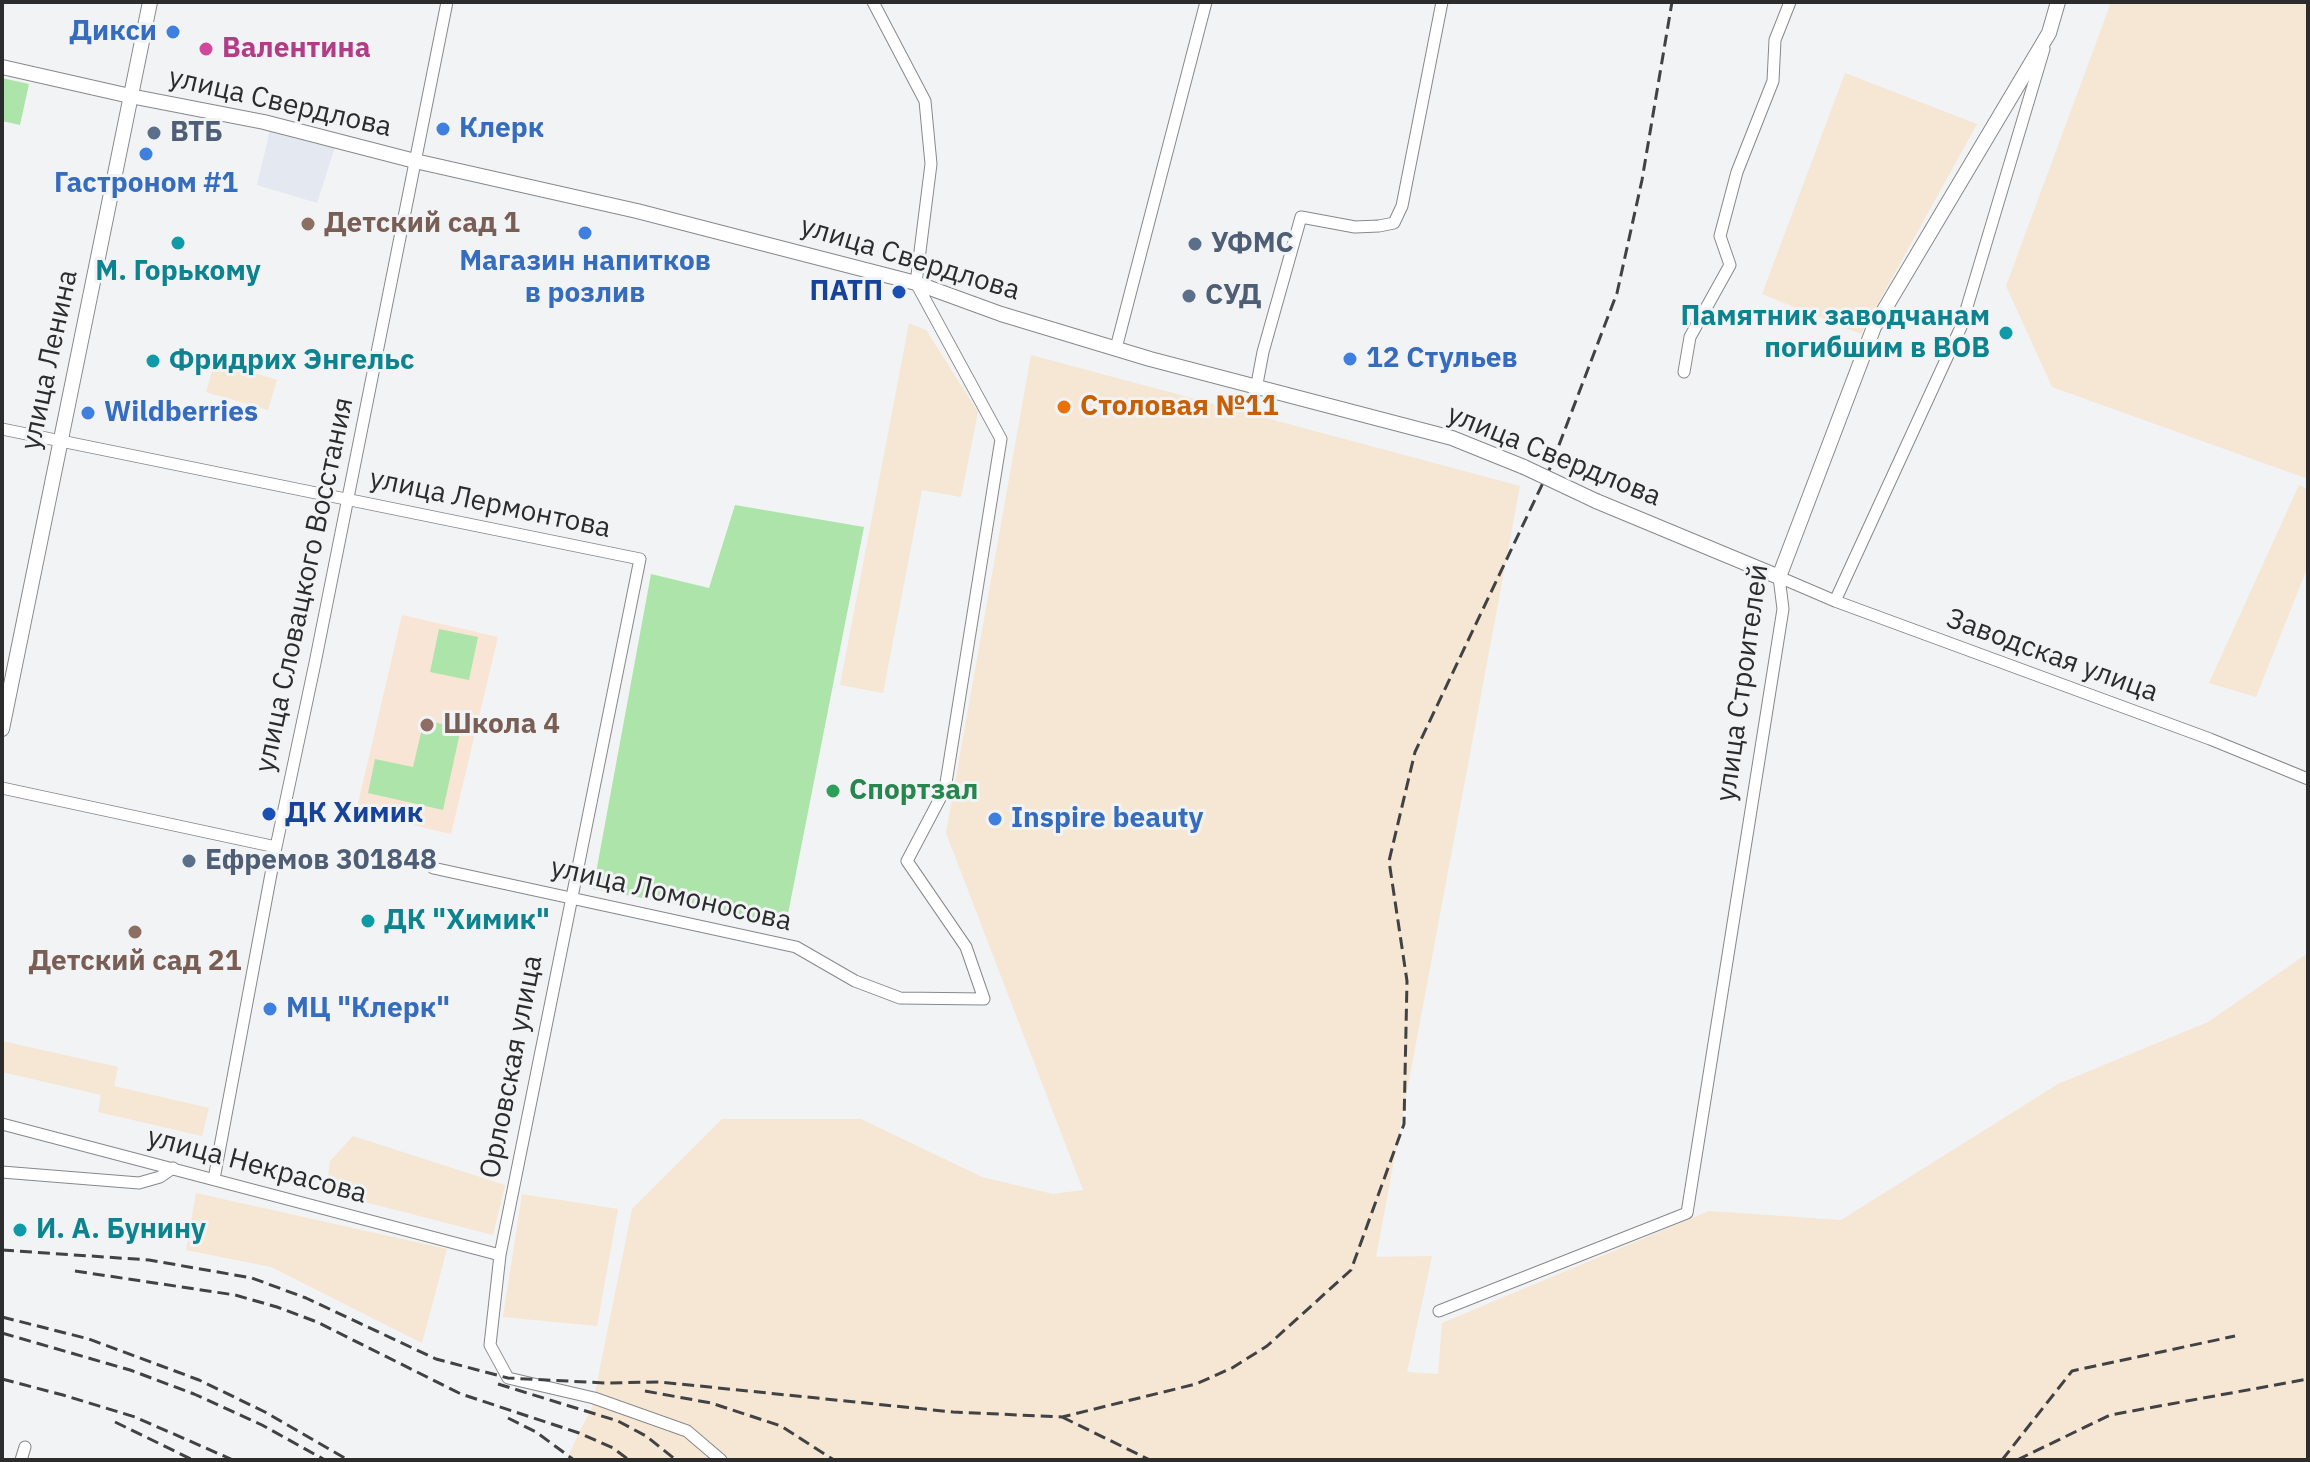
<!DOCTYPE html>
<html>
<head>
<meta charset="utf-8">
<style>
	body { margin:0 }
	#map { position:relative; width:2310px; height:1462px; overflow:hidden; background:#f2f3f5; font-family:"IBM Plex Sans",sans-serif }
	canvas { display:block }
	.frame { position:absolute; inset:0; border:4px solid #2c2c2d; pointer-events:none }
</style>
</head>
<body>
<div id="map">
<canvas width="2310" height="1462"></canvas>
<div class="frame"></div>
</div>
<script>
const ctx = document.querySelector('canvas').getContext('2d');
ctx.lineJoin = 'round';
function fillPath(path, color) {
  ctx.fillStyle = color;
  ctx.fill(path, 'evenodd');
}
function poly(rows) {
  const path = new Path2D();
  for (const r of rows) {
    path.moveTo(r[0], r[1]);
    for (let i = 2; i < r.length; i += 2) path.lineTo(r[i], r[i + 1]);
  }
  return path;
}
function strokePath(path, color, width, dash) {
  ctx.strokeStyle = color;
  ctx.lineWidth = width;
  ctx.lineCap = dash ? 'butt' : 'round';
  ctx.setLineDash(dash || []);
  ctx.stroke(path);
}
function label(font, color, halo, rows, align = 'center') {
  ctx.font = font + ' "IBM Plex Sans",sans-serif';
  ctx.lineWidth = 6;
  ctx.setLineDash([]);
  ctx.textBaseline = 'middle';
  ctx.strokeStyle = halo;
  ctx.fillStyle = color;
  for (const [text, x, y, turn = 0] of rows) {
    ctx.save();
    ctx.translate(x, y);
    ctx.rotate((+turn || 0) * Math.PI / 180);
    ctx.textAlign = isNaN(turn) ? turn : align;
    if (halo) ctx.strokeText(text, 0, 0);
    ctx.fillText(text, 0, 0);
    ctx.restore();
  }
}
fillPath(poly([
	[270,130,336,144,317,203,257,185]
]), '#e3e8f1');
fillPath(poly([
	[2109,2,2308,2,2308,479,2052,387,2006,286,2110,5],
	[1845,73,1977,124,1861,334,1762,294],
	[909,323,926,330,978,412,961,497,922,490,883,693,840,685],
	[1031,355,1520,486,1376,1257,1432,1256,1407,1372,1438,1374,1442,1323,1709,1211,1841,1220,2058,1084,2208,1022,2308,953,2308,1460,566,1460,592,1407,632,1209,722,1119,861,1119,982,1177,1053,1194,1083,1190,946,833],
	[215,361,277,380,268,410,206,392],
	[2299,485,2308,489,2308,566,2256,697,2209,683],
	[2,1041,118,1067,114,1086,209,1108,202,1136,98,1112,101,1095,2,1072],
	[353,1136,505,1185,493,1235,326,1192,330,1161],
	[196,1193,447,1249,422,1343,271,1267,186,1250],
	[522,1194,618,1209,597,1326,503,1317]
]), '#f6e6d4');
fillPath(poly([
	[402,615,498,637,451,834,356,812]
]), '#f9e5d5');
fillPath(poly([
	[2,78,29,84,20,125,2,121],
	[735,505,864,527,786,924,593,889,651,574,709,588],
	[439,629,478,637,469,680,430,672],
	[424,720,461,728,443,810,368,793,375,759,413,767]
]), '#ade4a9');
const street = poly([
	[1116,348,1206,2],
	[1684,372,1690,337,1730,265,1720,236,1737,172,1773,81,1775,40,1790,2],
	[1256,389,1263,352,1301,217,1355,227,1379,226,1394,223,1402,206,1442,2],
	[2,429,640,559,500,1255,490,1345,508,1378,594,1398,687,1431,721,1460],
	[1835,601,1961,327,2044,49],
	[2,788,276,847],
	[433,868,796,947,855,981,900,998,984,999,966,947,907,861,945,789,1001,439,916,283,931,164,925,101,873,2],
	[2,1124,500,1255],
	[2,1172,139,1183,160,1177,173,1168],
	[214,1179,276,847,315,663,447,2],
	[1439,1311,1687,1213,1783,609,1779,577,1835,601,2210,739,2308,779],
	[21,1460,25,1447]
]);
const secondary = poly([
	[2,67,130,96,264,122,415,161,637,211,916,283,1001,314,1150,359,1452,438,1524,467],
	[1596,501,1779,577,1874,327,2049,33,2058,2],
	[2,729,150,2]
]);
strokePath(street, '#87888a', 13);
strokePath(secondary, '#87888a', 16);
strokePath(street, '#fff', 11);
strokePath(secondary, '#fff', 14);
strokePath(poly([
	[2,1250,149,1260,252,1278,306,1298,436,1359,508,1378,606,1383,660,1382,953,1412,1062,1417,1196,1384,1232,1368,1267,1346,1351,1270,1404,1124,1407,981,1389,861,1415,752,1551,466,1617,293,1642,180,1672,2],
	[75,1271,235,1295,277,1307,317,1322,461,1394,579,1433,613,1448,629,1460],
	[2,1317,89,1339,199,1380,265,1412,348,1460],
	[2,1333,130,1370,194,1394,262,1425,325,1460],
	[2,1379,63,1395,135,1417,233,1460],
	[498,1384,618,1421,646,1436,676,1460],
	[645,1391,711,1403,781,1426,834,1460],
	[1062,1417,1150,1460],
	[508,1418,536,1432,574,1460],
	[115,1422,193,1460],
	[2002,1460,2072,1371,2235,1336],
	[2017,1460,2110,1415,2308,1379]
]), '#414243', 3, [12, 6]);
const secondaryBridge = poly([
	[1524,467,1596,501]
]);
strokePath(secondaryBridge, '#87888a', 16, []);
strokePath(secondaryBridge, '#fff', 14);
for (const [x, y, r, color] of [
	[173,32,8,"#3f7fe0"],
	[206,49,8,"#d1479c"],
	[443,129,8,"#3f7fe0"],
	[154,133,8,"#5c6f8a"],
	[146,154,8,"#3f7fe0"],
	[308,224,8,"#8d6e63"],
	[585,233,8,"#3f7fe0"],
	[178,243,8,"#0f9aa8"],
	[1195,244,8,"#5c6f8a"],
	[899,292,8,"#1a4fb4"],
	[1189,296,8,"#5c6f8a"],
	[2006,333,8,"#0f9aa8"],
	[1350,359,8,"#3f7fe0"],
	[153,361,8,"#0f9aa8"],
	[1064,407,8,"#e8710a"],
	[88,413,8,"#3f7fe0"],
	[427,725,8,"#8d6e63"],
	[833,791,8,"#2e9e5b"],
	[269,814,8,"#1a4fb4"],
	[995,819,8,"#3f7fe0"],
	[189,861,8,"#5c6f8a"],
	[368,921,8,"#0f9aa8"],
	[135,932,8,"#8d6e63"],
	[270,1009,8,"#3f7fe0"],
	[20,1230,8,"#0f9aa8"]
]) {
  const dot = new Path2D();
  dot.arc(x, y, r, 0, 2 * Math.PI);
  ctx.fillStyle = color;
  ctx.fill(dot);
  strokePath(dot, '#f2f3f5', 3);
}
label('bold 28px', '#366cbe', '#f2f3f5', [
	["Дикси",157,32,"right"],
	["Клерк",459,129],
	["Гастроном #1",146,184,"center"],
	["Магазин напитков",585,262,"center"],
	["в розлив",585,294,"center"],
	["12 Стульев",1366,359],
	["Wildberries",104,413],
	["Inspire beauty",1011,819],
	["МЦ \"Клерк\"",286,1009]
], 'left');
label('bold 28px', '#b23c85', '#f2f3f5', [
	["Валентина",222,49]
], 'left');
label('28px', '#2c2c2d', '#f2f3f5', [
	["улица Свердлова",280,103,13],
	["улица Свердлова",910,259,17],
	["улица Ленина",50,360,-78],
	["улица Свердлова",1554,456,22],
	["улица Лермонтова",490,504,12],
	["улица Словацкого Восстания",305,585,-78],
	["Заводская улица",2052,656,20],
	["улица Строителей",1743,683,-82],
	["улица Ломоносова",671,895,13],
	["Орловская улица",512,1067,-79],
	["улица Некрасова",257,1166,15]
]);
label('bold 28px', '#4e5e75', '#f2f3f5', [
	["ВТБ",170,133],
	["УФМС",1211,244],
	["СУД",1205,296],
	["Ефремов 301848",205,861]
], 'left');
label('bold 28px', '#785e54', '#f2f3f5', [
	["Детский сад 1",324,224],
	["Школа 4",443,725],
	["Детский сад 21",135,962,"center"]
], 'left');
label('bold 28px', '#0d838f', '#f2f3f5', [
	["М. Горькому",178,272,"center"],
	["Памятник заводчанам",1990,317,"right"],
	["погибшим в ВОВ",1990,349,"right"],
	["Фридрих Энгельс",169,361],
	["ДК \"Химик\"",384,921],
	["И. А. Бунину",36,1230]
], 'left');
label('bold 28px', '#164399', '#f2f3f5', [
	["ПАТП",883,292],
	["ДК Химик",285,814,"left"]
], 'right');
label('bold 28px', '#c56008', '#f2f3f5', [
	["Столовая №11",1080,407]
], 'left');
label('bold 28px', '#27864d', '#f2f3f5', [
	["Спортзал",849,791]
], 'left');
</script>
</body>
</html>
